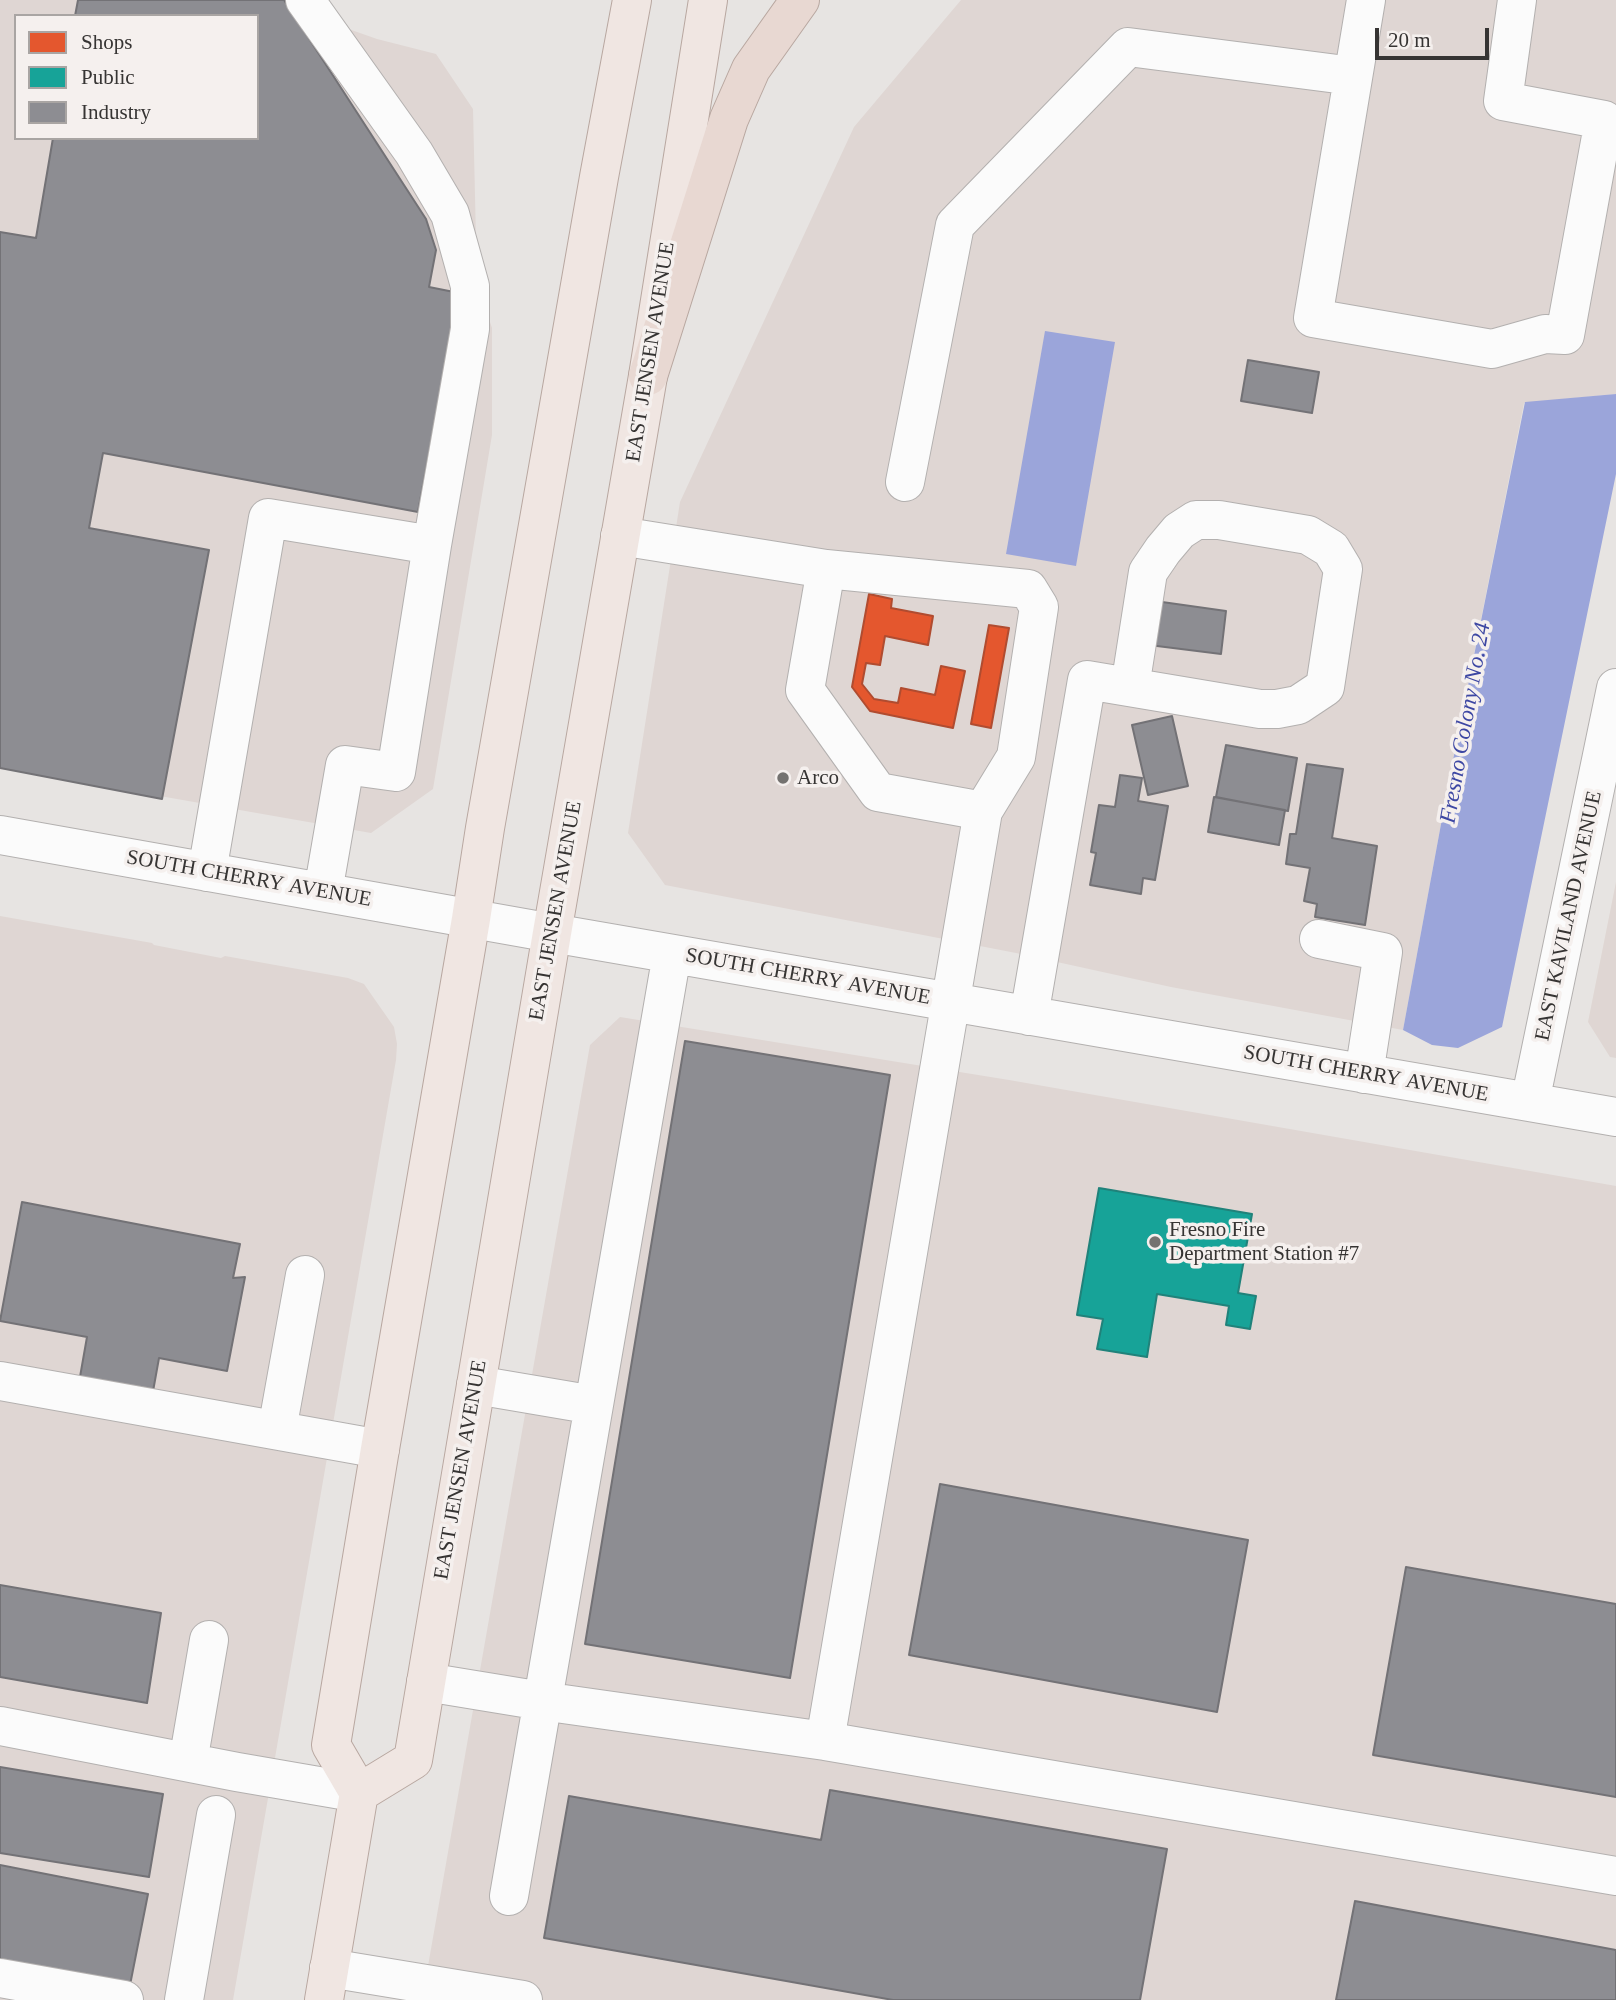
<!DOCTYPE html>
<html>
<head>
<meta charset="utf-8">
<style>
	body { margin:0 }
	#map { position:relative; width:1616px; height:2000px; overflow:hidden; background:#e7e4e2; font-family:Georgia,serif }
	canvas { display:block }
	.legend { position:absolute; left:14px; top:14px; width:245px; height:126px; box-sizing:border-box; background:#f5f0ee; border:2px solid #a9a5a3; margin:0; padding:9px 12px; list-style:none; font-size:21px; color:#363433 }
	.legend li { display:flex; align-items:center; gap:14px; height:35px }
	.legend b { width:35px; border:2px solid #a9a5a3 }
	.scale { position:absolute; left:1375px; top:28px; width:114px; height:32px; box-sizing:border-box; border:4px solid #363433; border-top:0; padding-left:9px; font-size:21px; line-height:24px; white-space:nowrap; color:#363433; -webkit-text-stroke:5px #f5f0ee; paint-order:stroke }
</style>
</head>
<body>
<div id="map">
<canvas width="1616" height="2000"></canvas>
<ul class="legend">
<li><b style="height:19px;background:#e4572e"></b>Shops</li>
<li><b style="height:19px;background:#17a398"></b>Public</li>
<li><b style="height:19px;background:#8d8d92"></b>Industry</li>
</ul>
<div class="scale">20 m</div>
</div>
<script>
const ctx = document.querySelector('canvas').getContext('2d');
ctx.lineJoin = 'round';
function fillPath(path, color) {
  ctx.fillStyle = color;
  ctx.fill(path, 'evenodd');
}
function poly(rows) {
  const path = new Path2D();
  for (const r of rows) {
    path.moveTo(r[0], r[1]);
    for (let i = 2; i < r.length; i += 2) path.lineTo(r[i], r[i + 1]);
  }
  return path;
}
function strokePath(path, color, width, dash) {
  ctx.strokeStyle = color;
  ctx.lineWidth = width;
  ctx.lineCap = dash ? 'butt' : 'round';
  ctx.setLineDash(dash || []);
  ctx.stroke(path);
}
function label(font, color, halo, rows, align = 'center') {
  ctx.font = font + ' Georgia,serif';
  ctx.lineWidth = 7;
  ctx.setLineDash([]);
  ctx.textBaseline = 'middle';
  ctx.strokeStyle = halo;
  ctx.fillStyle = color;
  for (const [text, x, y, turn = 0] of rows) {
    ctx.save();
    ctx.translate(x, y);
    ctx.rotate((+turn || 0) * Math.PI / 180);
    ctx.textAlign = isNaN(turn) ? turn : align;
    if (halo) ctx.strokeText(text, 0, 0);
    ctx.fillText(text, 0, 0);
    ctx.restore();
  }
}
fillPath(poly([
	[0,0,310,0,323,20,377,39,436,54,473,109,477,283,492,328,492,435,433,789,371,833,0,768],
	[16,16,257,16,257,138,16,138],
	[961,0,1616,0,1616,394,1524,403,1451,770,1403,1030,1171,987,1016,953,665,885,628,833,680,502,854,127],
	[1616,882,1616,1058,1610,1057,1588,1022],
	[0,916,152,943,154,945,221,958,225,956,348,978,364,984,394,1027,397,1044,396,1060,233,2000,0,2000],
	[620,1017,1009,1080,1616,1186,1616,2000,422,2000,590,1045]
]), '#dfd6d3');
fillPath(poly([
	[1045,331,1115,342,1076,566,1006,554],
	[1616,394,1616,474,1502,1027,1458,1048,1432,1045,1403,1030,1451,770,1525,402]
]), '#9ba5da');
const shops = poly([
	[869,594,892,599,891,608,933,616,928,645,885,636,880,665,866,663,862,684,874,699,898,703,901,688,935,695,941,666,965,671,953,728,870,711,852,687,869,594],
	[989,625,1009,628,991,728,971,724,989,625]
]);
fillPath(shops, '#e4572e');
strokePath(shops, '#b04c30', 2);
const public = poly([
	[1099,1188,1252,1214,1238,1293,1256,1296,1250,1329,1226,1325,1229,1306,1157,1294,1147,1357,1097,1349,1103,1319,1077,1315,1099,1188]
]);
fillPath(public, '#17a398');
strokePath(public, '#20827a', 2);
const industry = poly([
	[78,0,284,0,426,219,436,250,429,287,459,293,418,512,103,453,89,528,209,550,162,799,0,768,0,232,36,238,53,138,257,138,257,16,75,16,78,0],
	[1248,360,1319,372,1312,413,1241,401,1248,360],
	[1155,601,1226,611,1221,654,1149,645,1155,601],
	[1172,716,1188,786,1148,795,1132,725,1172,716],
	[1226,745,1297,758,1288,811,1216,797,1226,745],
	[1307,764,1343,769,1332,838,1377,846,1365,925,1315,917,1317,904,1304,901,1310,868,1286,864,1290,834,1296,834,1307,764],
	[1120,775,1142,778,1138,801,1168,806,1155,880,1143,878,1141,894,1090,885,1096,853,1091,852,1099,805,1115,807,1120,775],
	[1214,797,1285,810,1279,845,1208,832,1214,797],
	[685,1041,890,1075,790,1678,585,1644,685,1041],
	[22,1202,240,1244,233,1278,245,1277,227,1371,159,1358,150,1408,77,1394,87,1337,0,1321,22,1202],
	[940,1484,1248,1540,1217,1712,909,1655,940,1484],
	[1406,1567,1616,1604,1616,1797,1373,1755,1406,1567],
	[0,1585,161,1613,147,1703,0,1677,0,1585],
	[0,1767,163,1794,149,1877,0,1853,0,1767],
	[830,1790,1167,1849,1140,2000,893,2000,544,1938,569,1796,821,1840,830,1790],
	[0,1865,148,1894,130,1985,0,1960,0,1865],
	[1355,1901,1616,1950,1616,2000,1336,2000,1355,1901]
]);
fillPath(industry, '#8d8d92');
strokePath(industry, '#737276', 2);
const minor = poly([
	[1366,0,1313,318,1492,349,1545,334,1565,335,1604,120,1503,101,1517,0],
	[905,482,955,225,1128,47,1353,76],
	[620,536,826,569,805,690,878,792,983,811,825,1741,1616,1876],
	[826,569,1028,589,1039,607,1016,757,983,811],
	[0,835,552,933,1616,1117],
	[207,872,268,518,432,545,470,329,470,286,450,214,414,153,305,0],
	[323,892,345,765,396,772,432,545],
	[1319,939,1383,952,1364,1074],
	[1029,1016,1087,680,1260,709,1277,709,1298,705,1325,687,1343,569,1331,549,1308,535,1219,520,1196,520,1179,531,1163,550,1148,572,1130,687],
	[1530,1102,1616,688],
	[0,1381,380,1449],
	[476,1385,594,1405],
	[277,1430,305,1275],
	[426,1682,542,1701,825,1741],
	[0,1726,237,1772,359,1793],
	[188,1762,209,1640],
	[509,1896,672,954],
	[329,1968,523,2000],
	[0,1978,124,2000],
	[184,2000,216,1815]
]);
const major = poly([
	[359,1793,413,1760,552,933,648,376,708,0],
	[324,2000,359,1793,331,1745,380,1449,471,919,485,828,599,177,632,0]
]);
const highway = poly([
	[648,376,729,119,751,69,800,0]
]);
strokePath(minor, '#b3b0af', 40);
strokePath(major, '#b8a7a0', 40);
strokePath(highway, '#b8a7a0', 40);
strokePath(minor, '#fbfbfb', 38);
strokePath(major, '#f0e6e2', 38);
strokePath(highway, '#e8d8d2', 38);
for (const [x, y, r, color] of [
	[783,778,7,"#747270"],
	[1155,1242,7,"#747270"]
]) {
  const dot = new Path2D();
  dot.arc(x, y, r, 0, 2 * Math.PI);
  ctx.fillStyle = color;
  ctx.fill(dot);
  strokePath(dot, '#f5f0ee', 2.5);
}
label('21px', '#363433', '#f5f0ee', [
	["EAST JENSEN AVENUE",651,352,-81],
	["SOUTH CHERRY AVENUE",249,879,10],
	["EAST JENSEN AVENUE",556,911,-80],
	["EAST KAVILAND AVENUE",1569,916,-78],
	["SOUTH CHERRY AVENUE",808,977,10],
	["SOUTH CHERRY AVENUE",1366,1074,10],
	["EAST JENSEN AVENUE",461,1470,-80]
]);
label('21px', '#363433', '#f5f0ee', [
	["Arco",797,778],
	["Fresno Fire",1169,1230],
	["Department Station #7",1169,1254]
], 'left');
label('italic 23px', '#3d47a3', '#f5f0ee', [
	["Fresno Colony No. 24",1466,723,-80]
]);
</script>
</body>
</html>
